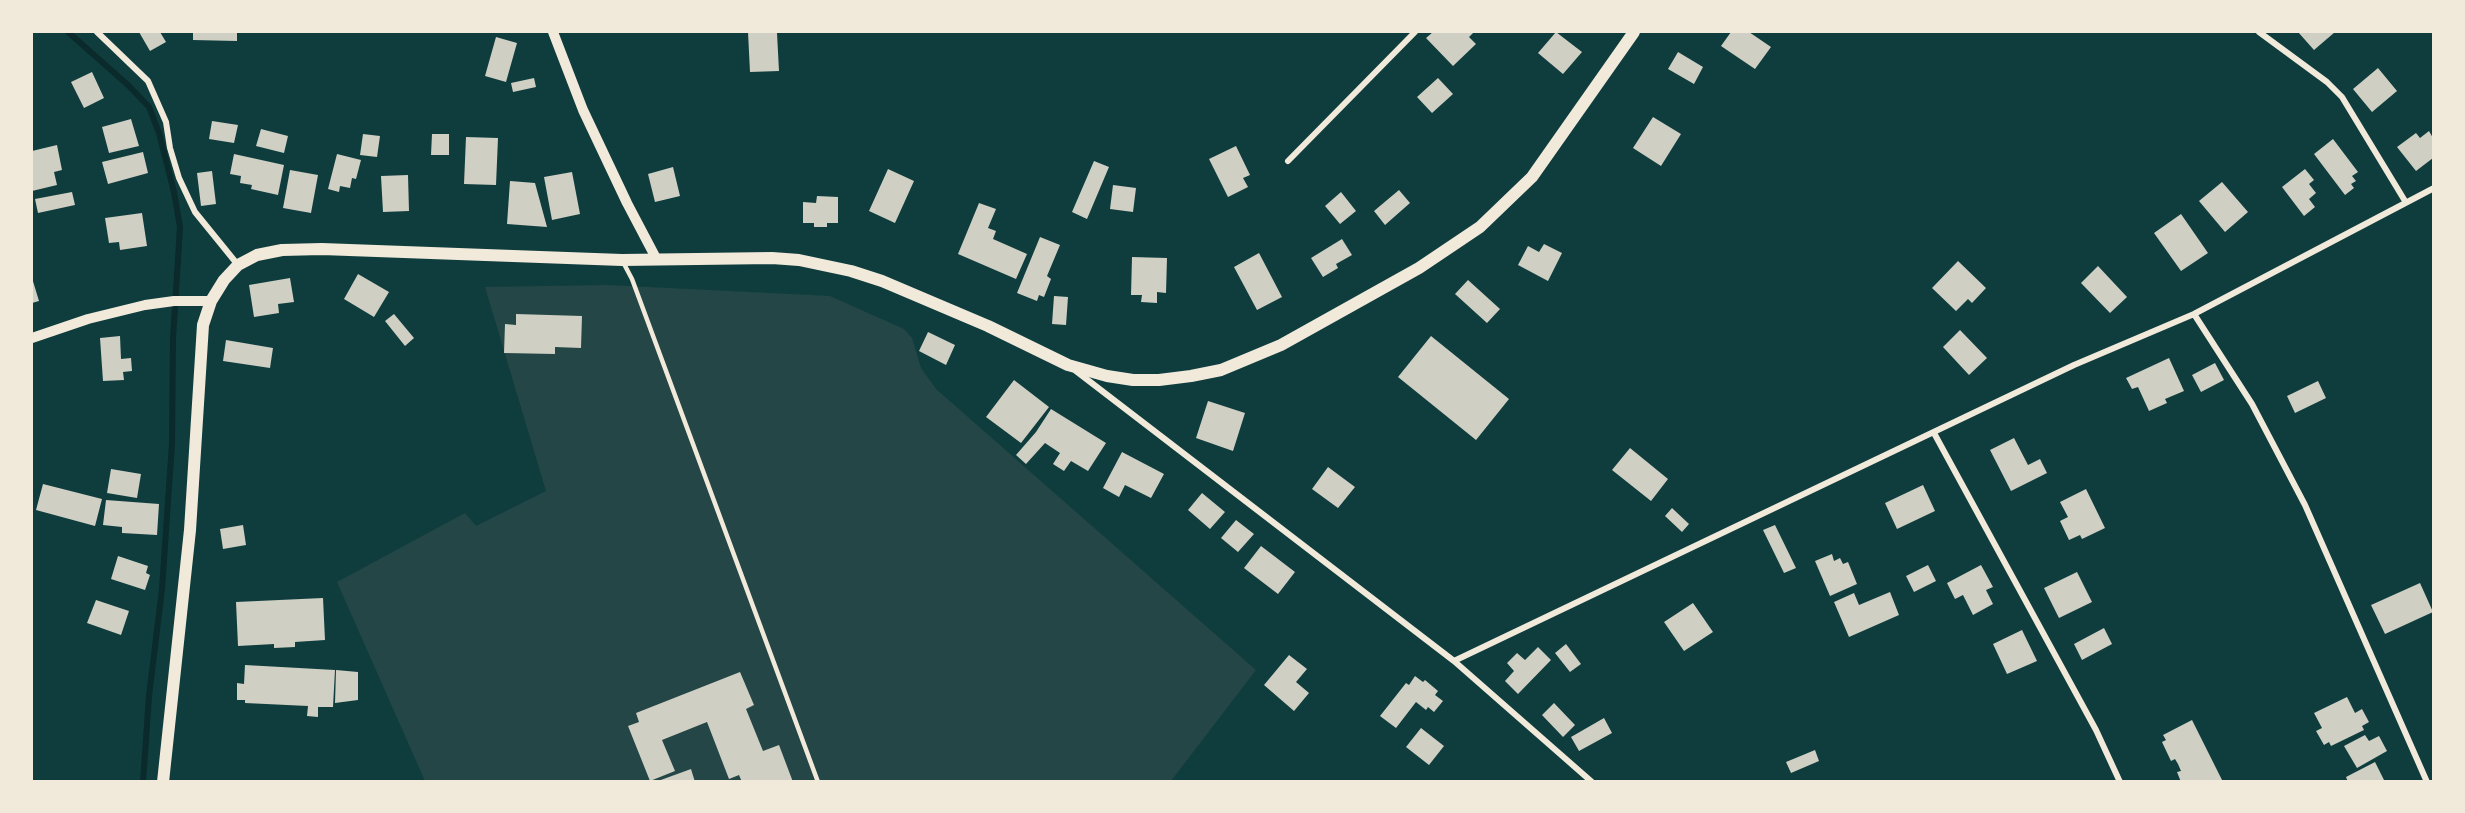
<!DOCTYPE html>
<html>
<head>
<meta charset="utf-8">
<style>
	body { margin:0 }
	#map { position:relative; width:2465px; height:813px; overflow:hidden; background:#0f3d3e; font-family:"DM Sans",sans-serif }
	canvas { display:block }
	.frame { position:absolute; inset:0; border:33px solid #f1e9da; pointer-events:none }
</style>
</head>
<body>
<div id="map">
<canvas width="2465" height="813"></canvas>
<div class="frame"></div>
</div>
<script>
const ctx = document.querySelector('canvas').getContext('2d');
ctx.lineJoin = 'round';
function fillPath(path, color) {
  ctx.fillStyle = color;
  ctx.fill(path, 'evenodd');
}
function poly(rows) {
  const path = new Path2D();
  for (const r of rows) {
    path.moveTo(r[0], r[1]);
    for (let i = 2; i < r.length; i += 2) path.lineTo(r[i], r[i + 1]);
  }
  return path;
}
function strokePath(path, color, width, dash) {
  ctx.strokeStyle = color;
  ctx.lineWidth = width;
  ctx.lineCap = dash ? 'butt' : 'round';
  ctx.setLineDash(dash || []);
  ctx.stroke(path);
}
fillPath(poly([
	[608,285,830,296,904,329,912,338,921,368,936,389,1256,670,1171,781,425,781,337,582,465,513,476,526,546,491,485,287]
]), '#244646');
strokePath(poly([
	[68,32,128,85,149,107,159,133,174,192,180,227,173,338,172,443,162,589,149,696,143,782]
]), '#0a2a2b', 6);
fillPath(poly([
	[139,32,160,32,166,42,150,51],
	[193,32,237,32,237,41,193,40],
	[748,32,777,33,779,71,750,72],
	[1433,32,1474,32,1469,37,1476,44,1453,66,1426,38],
	[1556,32,1582,52,1563,74,1538,53],
	[1731,32,1749,32,1771,47,1755,69,1721,46],
	[2298,32,2335,32,2314,50],
	[496,37,517,43,506,82,485,76],
	[1678,52,1703,67,1694,84,1668,69],
	[2378,68,2397,91,2372,112,2353,89],
	[92,72,104,98,84,108,71,82],
	[534,78,536,87,513,92,511,83],
	[1438,78,1453,94,1432,113,1417,97],
	[1653,117,1681,134,1661,166,1633,148],
	[131,119,139,146,109,153,102,127],
	[212,121,238,125,234,143,209,139],
	[261,129,288,136,284,153,256,146],
	[2429,131,2433,138,2433,158,2416,171,2397,147,2416,133,2420,138],
	[363,134,380,136,377,157,360,155],
	[432,134,449,134,449,155,431,155],
	[466,137,498,138,496,185,464,184],
	[2333,139,2358,172,2352,176,2356,181,2351,184,2354,188,2345,195,2314,154],
	[57,145,62,170,54,172,57,185,32,191,32,151],
	[1236,146,1250,175,1243,178,1248,187,1228,197,1209,159],
	[143,152,148,173,108,184,102,162],
	[234,154,284,165,278,195,251,189,252,185,240,183,241,176,230,174],
	[337,154,361,160,356,179,352,178,350,188,340,186,339,192,328,189],
	[1094,161,1109,167,1087,219,1072,212],
	[673,167,680,196,655,202,648,174],
	[888,169,914,181,895,223,869,211],
	[2305,169,2314,180,2309,184,2316,193,2309,199,2315,207,2304,216,2282,187],
	[290,170,318,175,311,213,283,208],
	[212,171,216,204,201,206,197,173],
	[572,172,580,214,552,220,544,177],
	[408,175,409,211,383,212,381,176],
	[510,181,535,183,547,227,507,224],
	[2222,182,2248,212,2225,232,2199,201],
	[1113,185,1136,188,1133,212,1110,209],
	[1399,190,1410,203,1385,225,1374,211],
	[72,192,75,205,38,213,35,199],
	[1341,192,1356,211,1340,224,1325,206],
	[817,196,838,197,838,223,827,223,827,227,814,227,814,223,803,223,803,202,816,203],
	[979,203,996,209,988,228,996,231,993,239,1027,254,1016,279,958,254],
	[142,213,147,246,120,250,119,242,109,243,105,218],
	[2181,214,2208,253,2181,271,2154,233],
	[1040,237,1060,245,1047,276,1051,279,1044,297,1039,295,1037,301,1017,293],
	[1342,239,1352,255,1336,264,1338,268,1323,277,1311,258],
	[1544,244,1562,253,1548,281,1518,265,1528,246,1539,252],
	[1259,253,1282,297,1257,310,1234,267],
	[1132,257,1167,258,1166,293,1157,292,1157,303,1141,302,1142,295,1131,295],
	[1958,261,1986,288,1972,303,1968,299,1956,311,1932,288],
	[2098,266,2127,297,2110,313,2081,283],
	[358,274,389,292,374,317,344,299],
	[32,278,39,301,32,303],
	[290,278,294,302,278,304,279,313,254,317,249,285],
	[1468,280,1500,309,1487,323,1455,294],
	[1054,296,1068,297,1066,325,1052,324],
	[394,314,414,338,405,346,385,321],
	[516,314,582,316,581,348,555,347,555,354,504,353,505,324,516,325],
	[1960,330,1987,358,1969,375,1943,347],
	[928,332,955,345,946,365,919,351],
	[120,336,121,359,131,358,132,371,123,372,124,380,103,381,100,338],
	[1431,336,1509,399,1476,440,1398,377],
	[226,340,273,348,270,368,223,361],
	[2169,358,2184,391,2165,399,2167,403,2149,411,2138,387,2132,389,2126,378],
	[2215,363,2224,380,2201,392,2192,375],
	[1014,380,1049,407,1021,443,986,417],
	[2318,381,2326,398,2295,413,2287,396],
	[1208,401,1245,413,1233,451,1196,438],
	[1051,409,1106,443,1088,471,1071,461,1064,471,1053,464,1060,453,1045,443,1026,464,1016,455,1036,432],
	[2014,438,2028,465,2040,459,2047,473,2011,491,1990,450],
	[1630,448,1668,479,1651,501,1612,470],
	[1122,452,1164,474,1151,498,1125,485,1119,497,1103,488],
	[1328,467,1355,487,1338,508,1312,489],
	[111,469,141,474,137,498,107,493],
	[43,484,102,499,95,526,36,510],
	[1923,485,1935,511,1897,529,1885,503],
	[2086,489,2105,528,2082,539,2080,535,2069,540,2060,521,2068,517,2060,502],
	[1202,493,1225,512,1210,529,1188,510],
	[106,500,159,504,157,535,122,533,122,527,103,525],
	[1672,508,1689,524,1682,532,1665,516],
	[1236,520,1254,534,1238,552,1221,538],
	[243,525,246,545,223,549,220,529],
	[1775,525,1796,568,1784,573,1763,530],
	[1261,546,1295,572,1278,594,1244,568],
	[1832,554,1834,561,1840,558,1843,564,1848,562,1857,584,1830,596,1815,561],
	[118,556,148,566,146,573,150,575,145,590,111,579],
	[1928,565,1936,581,1914,592,1906,576],
	[1981,565,1993,587,1986,590,1993,604,1973,615,1963,595,1955,599,1947,583],
	[2077,572,2092,602,2059,618,2044,588],
	[2420,583,2433,612,2385,634,2371,605],
	[1890,592,1899,615,1849,637,1834,602,1854,593,1859,605],
	[323,598,325,640,295,642,295,647,274,648,274,644,238,646,236,602],
	[96,600,129,611,121,635,87,623],
	[1693,603,1713,632,1684,651,1664,622],
	[2104,628,2112,644,2082,660,2074,644],
	[2022,630,2037,661,2007,674,1993,644],
	[1566,644,1581,664,1570,672,1555,653],
	[1538,647,1551,660,1518,694,1505,681,1514,671,1507,663,1517,653,1525,660],
	[1289,655,1307,669,1296,682,1309,693,1294,711,1264,685],
	[245,665,335,670,333,707,318,707,318,717,307,716,308,706,245,703,245,700,237,700,237,683,244,684],
	[336,670,358,672,358,700,335,703],
	[740,672,754,705,746,709,763,751,779,745,793,782,742,782,739,775,729,779,707,722,662,740,675,771,650,781,628,726,639,722,636,713],
	[1415,676,1423,682,1425,680,1438,691,1435,695,1443,701,1434,712,1428,707,1426,710,1416,702,1396,728,1380,716,1406,683,1409,685],
	[2347,697,2355,713,2362,709,2369,722,2362,726,2364,730,2331,746,2329,742,2324,745,2316,731,2322,728,2314,713],
	[1554,703,1575,725,1563,737,1542,715],
	[1604,718,1612,733,1579,751,1571,737],
	[2192,720,2222,780,2219,782,2181,782,2177,772,2181,771,2178,764,2175,759,2171,761,2162,742,2166,740,2163,735],
	[1421,728,1444,746,1429,765,1406,747],
	[2365,735,2369,741,2379,736,2387,751,2357,768,2344,746],
	[1815,750,1819,761,1791,773,1786,762],
	[2375,762,2385,782,2348,782,2346,777],
	[691,769,695,782,658,782,658,781]
]), '#cfcfc3');
strokePath(poly([
	[623,262,632,279,818,782]
]), '#f1e9da', 4.5);
strokePath(poly([
	[97,32,148,81,166,122,170,148,179,178,195,212,238,265],
	[2259,32,2327,82,2342,97,2405,201],
	[1288,161,1415,32],
	[2194,314,2252,404,2305,505,2427,782],
	[1076,371,1454,661,1592,782],
	[1934,433,2096,730,2120,782],
	[1454,661,2074,365,2194,314,2434,188]
]), '#f1e9da', 6);
strokePath(poly([
	[553,32,583,110,627,203,657,260],
	[32,338,88,319,145,305,174,301,211,301]
]), '#f1e9da', 10);
strokePath(poly([
	[163,782,190,530,203,325,211,301,224,280,238,265,257,255,282,250,322,249,622,260,772,258,799,260,851,271,882,281,988,326,1068,365,1107,376,1133,380,1159,380,1191,376,1221,370,1281,345,1419,268,1480,227,1532,177,1634,32]
]), '#f1e9da', 12);
</script>
</body>
</html>
